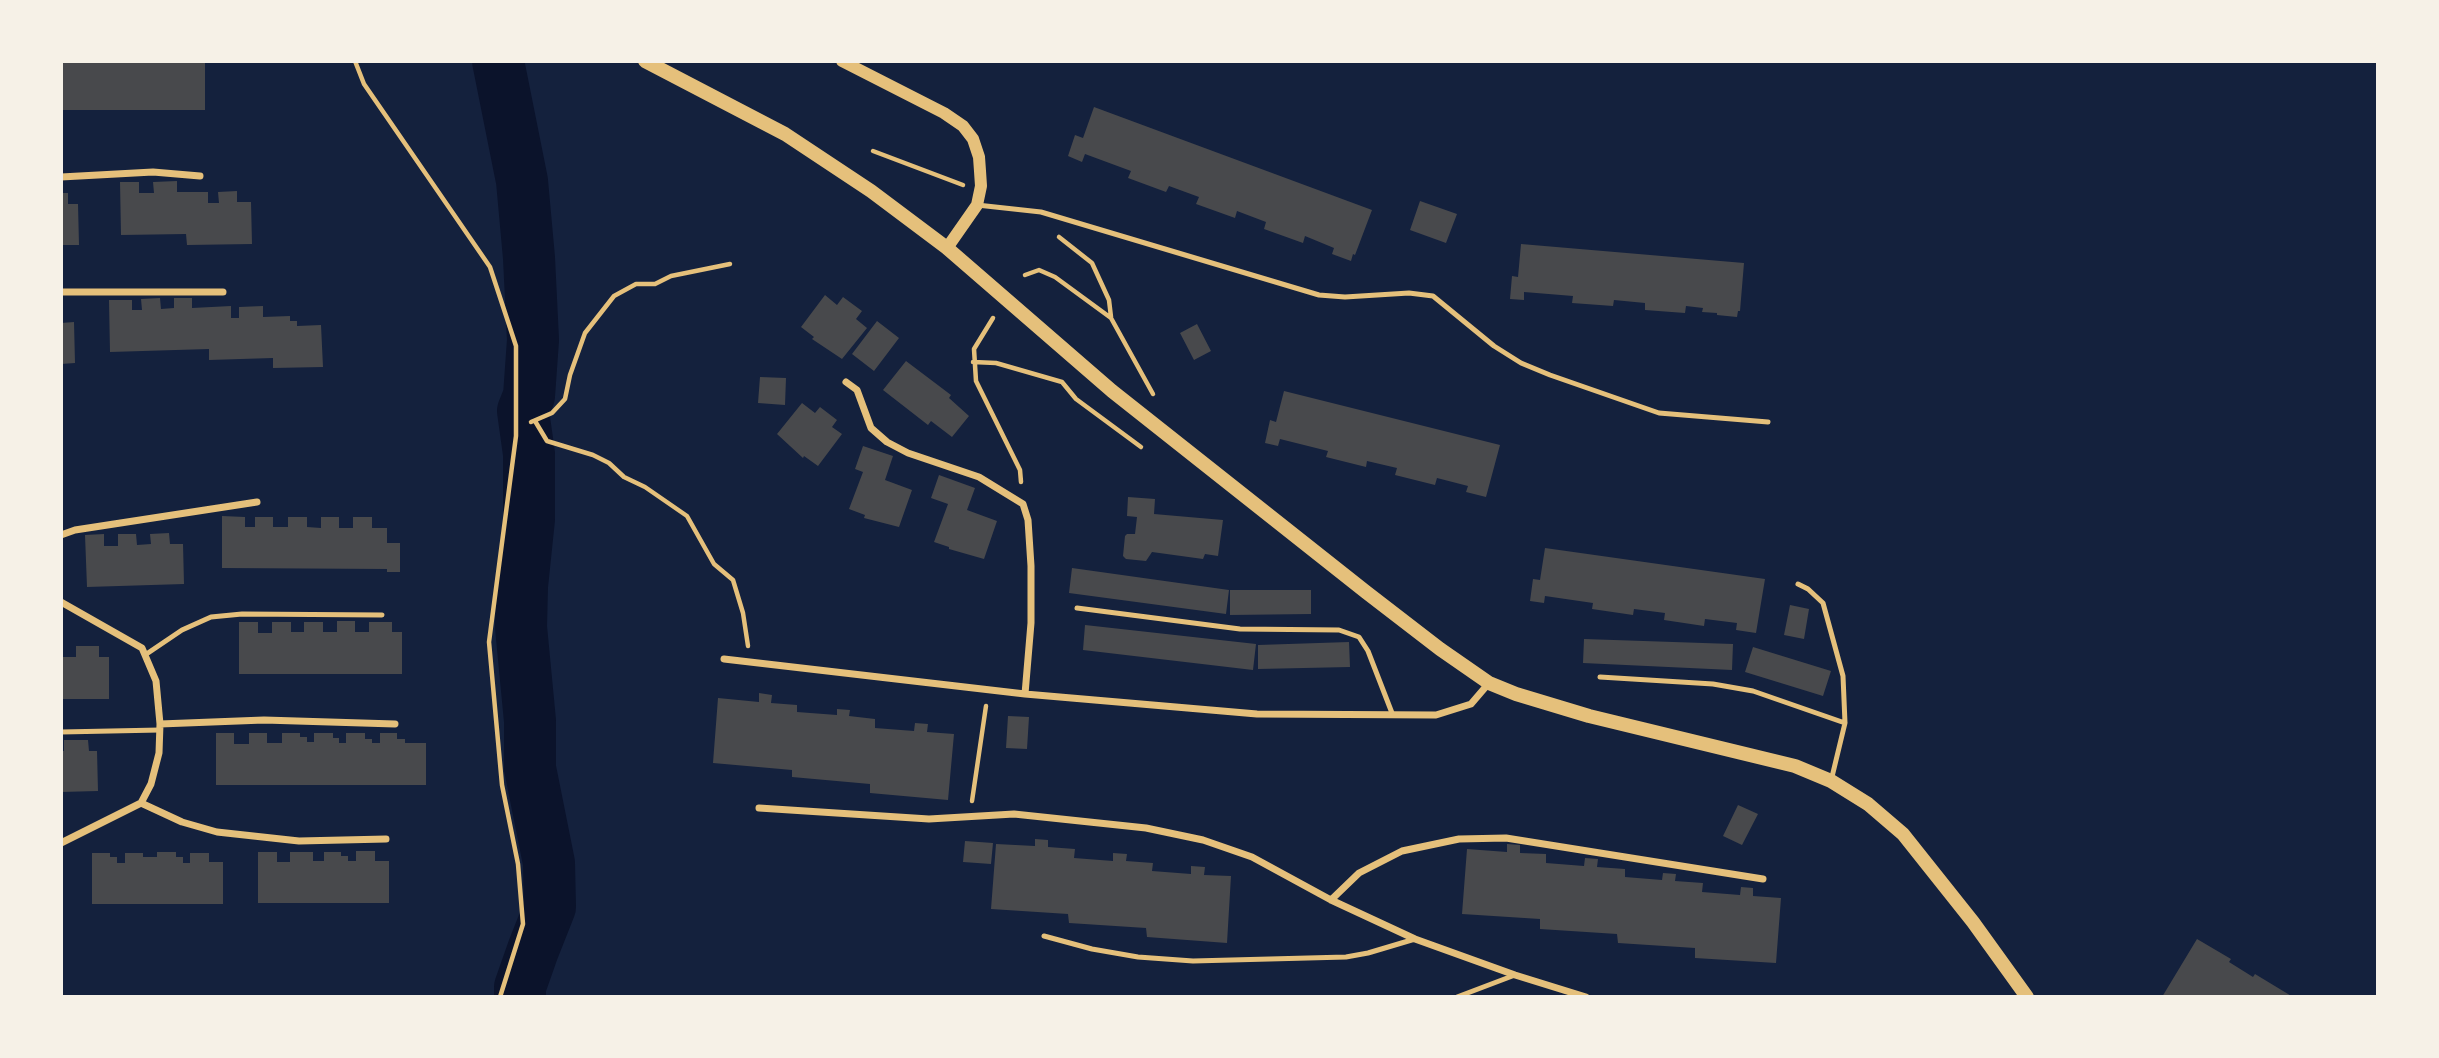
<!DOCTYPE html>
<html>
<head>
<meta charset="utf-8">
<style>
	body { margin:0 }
	#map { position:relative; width:2439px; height:1058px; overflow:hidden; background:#14213d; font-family:"IBM Plex Sans",sans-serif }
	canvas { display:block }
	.frame { position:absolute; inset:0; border:63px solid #f6f1e7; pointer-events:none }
</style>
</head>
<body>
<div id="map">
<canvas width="2439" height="1058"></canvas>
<div class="frame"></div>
</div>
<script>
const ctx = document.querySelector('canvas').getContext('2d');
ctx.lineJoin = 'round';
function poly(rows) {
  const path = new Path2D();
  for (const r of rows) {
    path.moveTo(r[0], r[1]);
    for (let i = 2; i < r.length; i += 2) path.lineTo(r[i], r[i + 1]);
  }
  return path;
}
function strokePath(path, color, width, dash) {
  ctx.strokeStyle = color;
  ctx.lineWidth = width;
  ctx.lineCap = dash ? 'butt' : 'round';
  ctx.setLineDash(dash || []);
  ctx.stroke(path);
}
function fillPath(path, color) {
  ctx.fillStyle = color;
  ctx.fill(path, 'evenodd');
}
strokePath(poly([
	[498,61,522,181,529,258,533,340,529,396,523,411,529,454,529,519,522,586,521,627,530,721,530,768,549,863,550,907,533,950,520,987,520,997]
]), '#0b132b', 52);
fillPath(poly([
	[61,61,205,61,205,110,61,110],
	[1094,107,1372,210,1355,255,1353,254,1351,261,1332,254,1334,248,1305,236,1303,243,1264,229,1266,222,1237,211,1235,218,1196,204,1199,197,1169,186,1166,192,1128,178,1131,171,1085,154,1082,162,1068,156,1075,135,1083,138],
	[177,181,177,192,208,192,208,203,219,203,218,192,237,191,237,202,251,202,252,244,187,245,186,234,121,235,120,182,139,182,139,193,154,193,153,182],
	[61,193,68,193,68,204,78,204,79,245,61,245],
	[1420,201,1457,214,1446,243,1410,230],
	[1521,244,1744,263,1740,311,1738,311,1737,317,1717,315,1717,313,1702,312,1703,308,1686,306,1685,313,1645,310,1645,303,1614,300,1613,306,1572,303,1573,296,1524,292,1524,300,1510,299,1512,276,1518,277],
	[825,295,837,305,843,297,862,311,856,319,867,328,842,359,812,339,814,337,801,327],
	[160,298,161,309,174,308,174,298,192,298,192,308,231,306,231,318,239,318,239,307,263,306,263,317,290,316,290,321,297,321,297,326,321,325,323,367,273,368,273,358,209,360,209,349,110,352,109,300,132,300,132,310,142,310,141,299],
	[877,321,899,338,874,371,852,354],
	[74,322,75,363,61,364,61,323],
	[1197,324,1211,351,1194,360,1180,333],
	[906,361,951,395,949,398,969,416,952,437,931,421,928,425,883,390],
	[760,377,786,378,785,405,758,403],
	[1284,391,1500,445,1486,497,1466,492,1468,486,1437,478,1435,485,1395,475,1397,468,1367,461,1366,467,1326,457,1328,451,1280,439,1278,446,1265,443,1270,420,1276,422],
	[802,403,815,413,820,407,837,420,832,427,842,434,818,466,804,456,803,458,777,434],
	[863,446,893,456,885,480,912,490,899,527,864,518,865,515,849,509,863,472,855,469],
	[939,475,975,488,967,510,997,521,984,559,949,549,949,547,934,542,948,504,931,498],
	[1128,497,1155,499,1154,514,1223,520,1218,556,1205,554,1203,559,1152,552,1146,561,1126,559,1123,556,1125,536,1127,534,1135,534,1137,517,1127,516],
	[222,516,245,517,245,527,255,527,255,517,273,517,273,527,288,527,288,517,307,517,307,527,321,528,321,517,339,517,339,528,353,528,353,517,372,517,372,528,387,528,387,543,400,543,400,572,387,572,387,569,222,568],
	[169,533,170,544,183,544,184,584,87,587,85,535,104,534,104,546,118,546,118,534,136,534,137,545,151,544,150,534],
	[1545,548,1765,579,1756,633,1736,630,1737,623,1705,619,1704,626,1664,620,1665,613,1634,609,1633,615,1592,609,1593,603,1545,596,1544,603,1530,601,1533,579,1540,580],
	[1072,568,1229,590,1226,614,1069,593],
	[1230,590,1311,590,1311,614,1230,615],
	[1790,605,1809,609,1804,639,1784,635],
	[337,621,355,621,355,632,369,632,369,622,392,622,392,632,402,632,402,674,239,674,239,622,258,622,258,633,272,633,272,622,291,622,291,632,304,632,304,622,323,622,323,632,337,632],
	[1085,625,1256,644,1253,670,1083,650],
	[1584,639,1733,644,1732,670,1583,663],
	[1349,642,1350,667,1258,669,1258,645],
	[76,646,99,646,99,657,109,657,109,699,61,699,61,657,76,657],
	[1753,647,1831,671,1823,696,1745,672],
	[759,693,772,695,771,703,797,705,797,712,837,715,837,709,850,710,849,716,875,719,875,728,914,731,915,723,928,724,927,732,954,734,948,800,870,793,870,784,792,777,792,770,713,763,718,698,759,702],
	[1008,716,1029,717,1027,749,1006,748],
	[216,733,234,733,234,744,249,744,249,733,267,733,267,743,282,743,282,733,300,733,300,737,307,737,307,742,314,742,314,733,333,733,333,738,339,738,339,743,346,743,346,733,365,733,365,739,372,739,372,743,380,743,380,733,397,733,397,739,405,739,405,743,426,743,426,785,216,785],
	[64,740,88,740,89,751,97,751,98,791,61,792,61,751,64,751],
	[1738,805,1758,814,1742,845,1723,836],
	[1035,839,1048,840,1048,847,1075,849,1074,858,1113,861,1113,853,1127,854,1126,861,1153,863,1152,871,1191,874,1191,866,1205,867,1204,875,1231,876,1227,943,1147,937,1146,928,1069,923,1068,914,991,909,996,844,1035,846],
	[965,841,993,843,991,864,963,862],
	[1507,844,1520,845,1520,853,1546,854,1546,863,1584,866,1585,858,1598,859,1597,867,1625,869,1625,877,1662,880,1663,873,1676,874,1675,881,1703,883,1702,892,1740,895,1741,887,1753,888,1753,896,1781,898,1776,963,1695,958,1695,948,1618,943,1617,934,1540,929,1540,919,1462,914,1467,849,1507,852],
	[356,851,375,851,375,861,389,861,389,903,258,903,258,852,277,852,277,862,290,862,290,852,313,852,313,861,324,861,324,852,341,852,341,856,348,856,348,861,356,861],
	[157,852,176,852,176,857,183,857,183,863,190,863,190,853,209,853,209,862,223,862,223,904,92,904,92,853,110,853,110,857,117,857,117,863,125,863,125,853,143,853,143,857,157,857],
	[2197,939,2231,959,2229,962,2253,977,2255,974,2293,997,2162,997]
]), '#48494c');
strokePath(poly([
	[355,61,364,84,490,267,516,346,516,436,489,642,502,785,518,864,523,924,500,997],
	[873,151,963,185],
	[1059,237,1092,263,1109,300,1111,317],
	[1025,275,1039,270,1055,277,1111,318,1153,394],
	[993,318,974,349,976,381,1020,470,1021,482],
	[973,362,996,363,1062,382,1076,399,1141,447],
	[535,421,547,441,593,455,609,463,624,477,645,487,687,516,714,564,733,580,743,613,748,646],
	[531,422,552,413,565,399,570,375,585,333,614,296,636,284,655,284,671,276,730,264],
	[972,801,986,706]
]), '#e5c07b', 4.5);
strokePath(poly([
	[977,205,1041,212,1319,295,1345,297,1409,293,1433,296,1494,346,1521,363,1550,375,1659,413,1768,422],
	[1798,584,1808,589,1823,603,1843,676,1845,723,1831,781],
	[1077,608,1240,629,1339,630,1359,637,1368,651,1392,713],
	[145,655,182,630,211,617,242,614,382,615],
	[1600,677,1713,684,1753,691,1845,723],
	[61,732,160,730],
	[1044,936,1092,949,1138,957,1193,961,1346,957,1368,953,1415,939],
	[1457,997,1515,975]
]), '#e5c07b', 5);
strokePath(poly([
	[61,177,153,172,200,176],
	[61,292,223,292],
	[846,382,857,390,871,428,887,442,908,453,979,477,1023,504,1028,520,1031,566,1031,623,1025,694],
	[61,535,75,530,257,502],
	[61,602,142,648,156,681,160,724,159,753,151,784,141,803,61,843],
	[724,659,1025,694,1257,714,1436,715,1471,704,1489,683],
	[160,724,264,720,395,724],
	[141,803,182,822,217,832,299,841,386,839],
	[759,808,929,819,1014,814,1146,828,1203,840,1252,857,1331,900,1415,939,1515,975,1586,997],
	[1331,900,1359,873,1402,851,1459,839,1506,838,1763,879]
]), '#e5c07b', 7);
strokePath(poly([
	[842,61,944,113,963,126,973,139,979,157,980,171,981,186,977,205,947,248]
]), '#e5c07b', 12);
strokePath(poly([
	[645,61,785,134,871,191,947,248,1112,391,1366,592,1440,649,1489,683,1516,694,1589,716,1795,766,1831,781,1868,804,1903,834,1973,922,2027,997]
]), '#e5c07b', 14);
</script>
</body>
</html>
